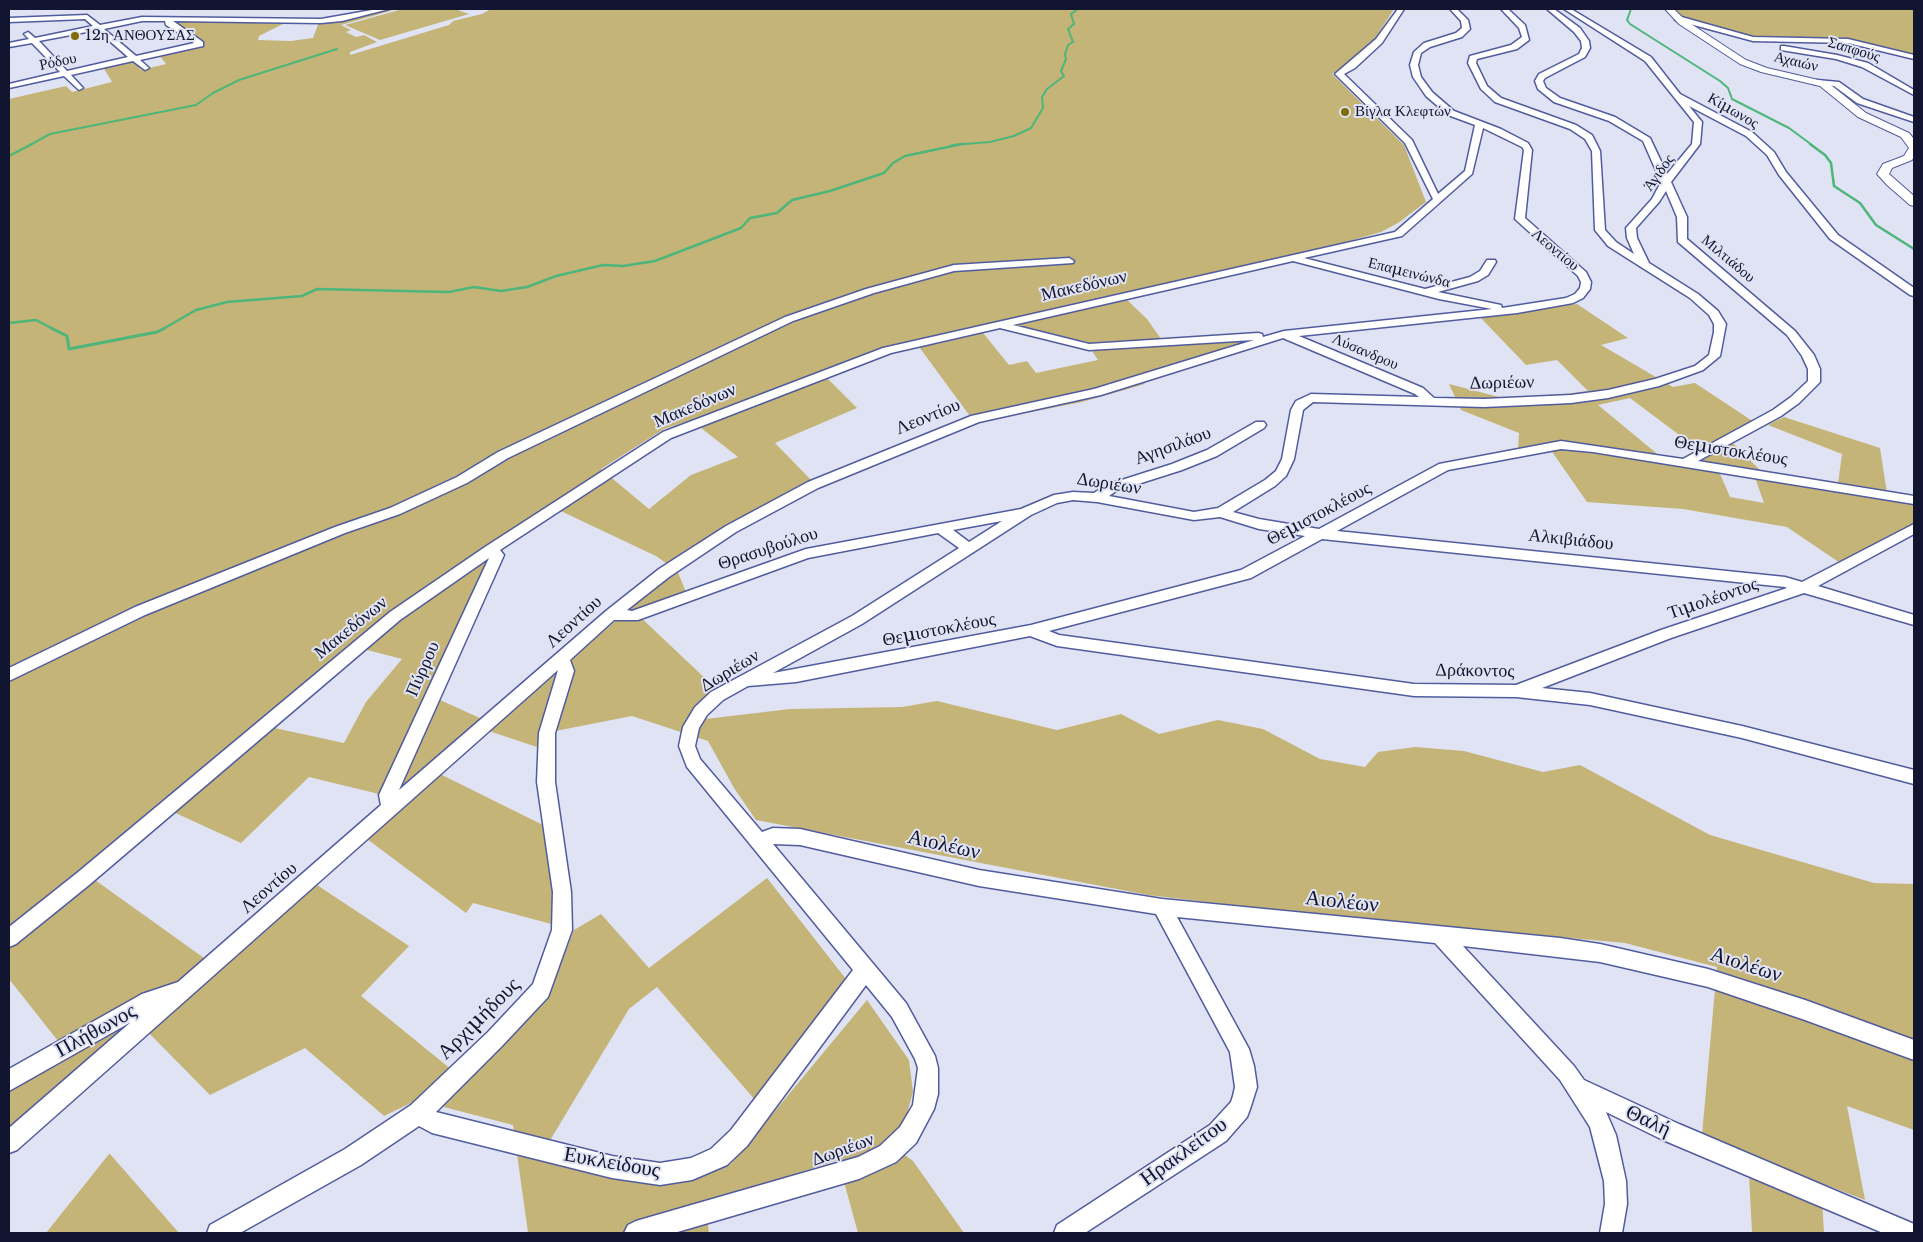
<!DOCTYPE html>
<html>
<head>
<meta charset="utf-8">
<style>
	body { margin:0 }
	#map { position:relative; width:1923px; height:1242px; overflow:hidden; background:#e0e3f3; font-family:"Libre Baskerville",serif }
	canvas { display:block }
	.frame { position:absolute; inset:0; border:10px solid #111530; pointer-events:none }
</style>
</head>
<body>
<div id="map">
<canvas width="1923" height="1242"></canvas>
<div class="frame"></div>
</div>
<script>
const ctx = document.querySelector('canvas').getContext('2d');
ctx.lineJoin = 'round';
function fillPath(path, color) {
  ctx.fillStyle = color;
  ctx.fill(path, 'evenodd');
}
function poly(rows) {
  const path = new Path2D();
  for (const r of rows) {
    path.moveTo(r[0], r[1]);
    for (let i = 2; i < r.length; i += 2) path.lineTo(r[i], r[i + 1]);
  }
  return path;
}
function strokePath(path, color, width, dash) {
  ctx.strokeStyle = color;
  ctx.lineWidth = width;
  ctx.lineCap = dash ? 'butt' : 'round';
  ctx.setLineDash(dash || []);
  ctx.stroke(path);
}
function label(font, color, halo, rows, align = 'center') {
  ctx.font = font + ' "Libre Baskerville",serif';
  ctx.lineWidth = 4;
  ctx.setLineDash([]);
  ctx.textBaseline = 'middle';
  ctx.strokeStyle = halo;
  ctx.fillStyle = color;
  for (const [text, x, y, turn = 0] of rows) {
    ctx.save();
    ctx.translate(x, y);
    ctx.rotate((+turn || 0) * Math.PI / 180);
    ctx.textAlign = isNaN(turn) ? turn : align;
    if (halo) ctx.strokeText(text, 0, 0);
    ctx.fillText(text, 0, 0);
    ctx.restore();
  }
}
fillPath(poly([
	[389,9,397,9,341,25,351,30,346,32,356,37,364,35,377,42,350,52,350,55,449,25,453,21,482,14,491,9,1394,9,1374,40,1344,66,1332,74,1404,145,1426,202,1398,223,1381,232,1300,255,1123,296,1147,319,1166,346,1253,339,1255,342,1136,377,1145,384,1082,402,975,423,914,340,887,346,820,371,857,408,775,443,812,481,785,493,794,502,732,532,677,570,686,592,636,613,726,698,708,709,697,720,790,709,902,707,937,701,1057,730,1121,714,1159,734,1218,720,1263,729,1320,759,1365,767,1378,752,1415,747,1464,751,1543,772,1580,765,1710,835,1874,883,1914,884,1914,1130,1847,1106,1865,1200,1821,1183,1824,1233,1752,1233,1748,1156,1702,1135,1717,967,1625,943,1317,915,1148,895,756,820,734,788,708,741,632,716,545,733,543,749,474,726,428,768,543,825,553,877,555,925,473,903,466,913,367,839,399,805,379,794,309,777,241,843,158,805,81,870,218,968,314,883,409,946,361,996,452,1070,413,1102,384,1116,305,1048,210,1095,137,1021,9,1129,9,1084,66,1051,9,979,9,99,66,86,72,92,112,82,103,67,134,61,141,70,166,64,159,55,203,44,171,21,285,23,259,36,258,40,291,41,313,38,319,22,350,18],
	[1005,323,1086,342,1098,360,1036,373,1027,361,1009,365,979,328],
	[691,420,738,457,691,475,649,509,601,469,664,429],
	[548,505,656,556,676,570,493,724,429,695,503,535],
	[348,645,402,659,366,702,344,743,256,724],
	[403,9,455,9,469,14,380,40,345,25],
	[1674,9,1914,9,1914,55,1864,42,1832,37,1781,39,1740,35,1680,16],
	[1577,304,1628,338,1601,345,1673,387,1695,383,1754,422,1726,436,1769,479,1837,491,1842,454,1768,425,1784,417,1880,448,1887,493,1914,497,1914,535,1849,569,1787,527,1683,509,1587,502,1546,443,1518,448,1519,433,1461,410,1449,384,1503,398,1564,394,1588,391,1557,360,1526,365,1479,316],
	[1630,398,1698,449,1678,460,1661,457,1598,405],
	[1717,467,1753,472,1764,503,1730,497],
	[767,878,846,979,756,1101,657,987,629,1009,540,1157,665,1181,731,1164,867,1000,909,1060,913,1092,906,1117,889,1143,913,1161,964,1233,858,1233,838,1160,705,1203,709,1233,528,1233,513,1125,440,1106,527,1015,555,979,574,930,601,914,649,968],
	[109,1154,110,1154,179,1233,46,1233]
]), '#c4b477');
strokePath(poly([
	[1631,9,1627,20,1630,24,1720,81,1728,88,1732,99,1789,128,1812,145],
	[30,145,50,134,196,105,213,93,239,80,337,49],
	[952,145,990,142,1014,136,1031,128,1043,108,1042,97,1047,89,1064,76,1061,71,1066,59,1065,54,1068,45,1073,42,1068,29,1074,24,1071,14,1078,9]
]), '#4eb67a', 2);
strokePath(poly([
	[1810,144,1825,155,1831,163,1834,186,1860,203,1876,225,1914,249],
	[9,156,32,144],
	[9,323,36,320,53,329],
	[163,329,196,310,227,302,302,296,317,289,449,292,474,287,501,291,527,287,556,276,603,265,623,266,655,261,741,228,750,218,777,213,792,200,830,191,884,173,893,163,905,156,962,144]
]), '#4eb67a', 2.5);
strokePath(poly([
	[51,328,67,336,69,349,157,332,165,328]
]), '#4eb67a', 3);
const minor = poly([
	[378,9,389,9,342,21,321,23,173,21,203,42,203,46,140,60,149,68,145,70,133,61,71,75,83,88,79,90,64,76,9,88,9,84,60,72,32,43,9,47,9,43,29,39,24,34,28,32,35,38,93,26,85,19,9,22,9,18,87,15,100,25,142,17,321,19,378,9],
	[142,21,165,21,166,25,194,43,136,56,104,29,142,21],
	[97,30,128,57,67,71,39,41,97,30],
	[1398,9,1404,9,1382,43,1355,68,1344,74,1412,140,1438,194,1465,171,1475,125,1448,115,1426,96,1413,77,1410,65,1414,52,1424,43,1456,33,1462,28,1461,21,1450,9,1457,9,1468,20,1470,29,1462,37,1430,47,1421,53,1418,65,1421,77,1432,92,1454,111,1501,129,1528,143,1532,150,1525,218,1586,272,1591,282,1590,289,1583,298,1573,303,1517,313,1299,336,1423,388,1434,398,1484,399,1571,395,1608,390,1655,379,1695,366,1709,355,1714,332,1714,324,1709,315,1690,298,1608,246,1595,230,1592,151,1585,139,1570,129,1495,102,1481,89,1468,63,1470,56,1511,45,1522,37,1519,28,1501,9,1508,9,1525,25,1529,40,1517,49,1477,59,1476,63,1487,86,1501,98,1576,125,1592,135,1600,151,1605,230,1616,242,1634,254,1627,238,1626,228,1652,199,1661,182,1643,141,1609,121,1554,102,1538,89,1535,81,1539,74,1579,54,1582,48,1581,41,1574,32,1547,9,1554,9,1580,28,1589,41,1590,48,1585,57,1545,78,1543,81,1546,88,1560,98,1615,117,1650,138,1667,174,1692,144,1694,122,1645,61,1564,9,1571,9,1651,57,1680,94,1752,132,1774,152,1786,172,1838,235,1914,288,1914,296,1910,295,1830,239,1779,175,1767,155,1746,136,1689,106,1702,122,1700,144,1671,182,1687,217,1687,239,1795,331,1814,355,1820,369,1820,382,1799,403,1781,416,1698,461,1914,496,1914,504,1593,452,1561,449,1448,470,1337,531,1785,577,1802,582,1914,524,1914,534,1818,586,1914,615,1914,625,1804,593,1671,638,1542,688,1590,693,1742,726,1914,770,1914,784,1742,738,1590,705,1516,697,1414,696,1057,646,1030,636,796,682,748,686,723,700,707,715,699,728,695,746,700,759,762,832,773,828,800,829,979,870,1162,899,1560,938,1600,944,1708,969,1805,1000,1914,1040,1914,1060,1805,1020,1708,987,1600,962,1463,946,1574,1066,1584,1080,1679,1124,1914,1224,1914,1233,1883,1233,1663,1140,1606,1112,1616,1135,1626,1181,1627,1204,1622,1233,1600,1233,1605,1204,1604,1181,1590,1127,1560,1080,1435,943,1177,917,1249,1049,1254,1066,1257,1087,1250,1109,1247,1117,1226,1141,1085,1233,1054,1233,1057,1225,1210,1125,1231,1102,1233,1096,1235,1087,1230,1052,1156,914,979,886,800,845,773,844,906,1003,935,1056,938,1068,938,1094,934,1109,916,1143,896,1162,859,1179,674,1233,624,1233,628,1225,636,1221,858,1157,880,1146,900,1127,913,1105,918,1068,915,1059,892,1017,866,985,747,1146,727,1165,692,1180,660,1185,612,1178,432,1133,419,1126,361,1165,240,1233,207,1233,210,1225,345,1149,411,1105,488,1032,533,984,552,930,553,892,537,782,539,733,558,670,17,1150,9,1153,9,1128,131,1022,9,1091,9,1069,142,994,178,982,381,805,379,795,489,558,400,620,89,885,16,944,9,947,9,927,77,873,390,612,485,547,663,432,883,348,1395,232,1433,199,1405,143,1335,74,1376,39,1398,9],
	[1483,128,1522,147,1524,150,1515,219,1578,276,1581,282,1580,288,1575,294,1566,298,1502,308,1501,305,1438,292,1478,281,1488,275,1496,262,1495,260,1487,260,1480,271,1470,277,1425,289,1304,258,1402,236,1472,174,1483,128],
	[1666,191,1677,217,1678,242,1787,335,1802,356,1808,369,1808,381,1791,397,1773,410,1683,459,1561,441,1439,464,1319,529,1259,519,1233,512,1275,486,1286,476,1294,459,1303,410,1313,402,1484,407,1571,403,1608,398,1659,386,1703,370,1720,356,1726,324,1718,311,1698,294,1649,263,1637,238,1636,228,1659,202,1666,191],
	[1293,261,1439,299,1492,309,1284,331,1263,337,1262,334,1258,333,1089,344,1013,325,1293,261],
	[1000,328,1089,350,1254,340,1094,389,971,416,808,482,726,526,659,569,606,611,399,790,504,555,500,550,671,438,891,353,1000,328],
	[1283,338,1415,394,1419,397,1311,394,1296,401,1291,410,1282,459,1276,471,1265,480,1218,508,1194,512,1109,496,1116,491,1182,470,1217,456,1264,428,1266,425,1264,422,1256,422,1207,450,1172,464,1106,485,1094,493,1073,492,1054,495,1021,509,806,549,632,611,627,610,669,577,736,532,818,488,979,422,1101,395,1283,338],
	[1073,500,1097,502,1194,520,1220,517,1259,529,1305,536,1241,570,1031,625,773,673,862,624,1031,515,1057,503,1073,500],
	[1002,521,969,542,953,530,1002,521],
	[938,533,959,548,852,616,711,692,695,707,683,727,679,746,687,767,853,970,731,1130,711,1149,691,1158,660,1163,612,1156,436,1112,502,1046,548,997,572,930,571,892,555,782,555,733,574,671,570,660,614,620,638,620,808,558,938,533],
	[1322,539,1785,587,1787,588,1661,630,1516,685,1414,684,1059,635,1049,631,1251,578,1322,539],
	[1678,16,1753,37,1848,39,1914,55,1914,59,1848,43,1753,41,1675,20,1678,16],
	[1784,46,1837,55,1868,63,1914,90,1914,95,1862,67,1836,59,1781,50,1781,46,1784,46],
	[1817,80,1839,82,1863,99,1914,117,1914,122,1857,103,1834,86,1814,84,1813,82,1817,80],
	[1069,258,1074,261,1073,263,954,271,874,293,793,321,508,458,467,483,400,514,345,533,145,615,9,681,9,668,135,607,335,527,390,508,457,477,498,452,785,317,866,289,954,265,1069,258]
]);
const major = poly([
	[1665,9,1674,9,1685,20,1746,60,1767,68,1827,82,1866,113,1909,133,1914,139,1914,157,1912,160,1892,168,1889,174,1914,196,1914,206,1910,205,1887,185,1877,174,1883,164,1904,156,1909,148,1901,137,1858,117,1820,86,1761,72,1740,64,1679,24,1665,9]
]);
strokePath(minor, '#515c9e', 3);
strokePath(major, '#515c9e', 2);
fillPath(minor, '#fff');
fillPath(major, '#fff');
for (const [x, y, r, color] of [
	[75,36,5,"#806b05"],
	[1345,112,5,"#806b05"]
]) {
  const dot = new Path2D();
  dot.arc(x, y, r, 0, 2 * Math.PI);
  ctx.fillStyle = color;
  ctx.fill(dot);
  strokePath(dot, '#e0e3f3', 2);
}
label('15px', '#111530', '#e0e3f3', [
	["12η ΑΝΘΟΥΣΑΣ",85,36],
	["Βίγλα Κλεφτών",1355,112]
], 'left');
label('15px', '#111530', '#e0e3f3', [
	["Σαπφούς",1854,50,17],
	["Ρόδου",58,62,-12],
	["Αχαιών",1796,62,13],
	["Κίμωνος",1733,111,30],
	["Άγιδος",1659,173,-54],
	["Λεοντίου",1555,250,40],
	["Μιλτιάδου",1728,259,40],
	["Επαμεινώνδα",1409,273,14],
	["Λύσανδρου",1365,352,23]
]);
label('18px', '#111530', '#e0e3f3', [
	["Μακεδόνων",1084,286,-13],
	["Δωριέων",1502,383,-1],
	["Μακεδόνων",695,406,-23],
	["Λεοντίου",928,417,-22],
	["Αγησιλάου",1173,446,-20],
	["Θεμιστοκλέους",1731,451,9],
	["Δωριέων",1109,484,9],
	["Θεμιστοκλέους",1319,514,-28],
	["Αλκιβιάδου",1571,540,6],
	["Θρασυβούλου",768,549,-18],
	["Τιμολέοντος",1713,599,-19],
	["Λεοντίου",574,622,-42],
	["Μακεδόνων",351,628,-39],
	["Θεμιστοκλέους",939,630,-11],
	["Πύρρου",423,669,-66],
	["Δωριέων",730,671,-31],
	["Δράκοντος",1475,671,1],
	["Λεοντίου",269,888,-41],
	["Δωριέων",843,1150,-20]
]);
label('21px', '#111530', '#e0e3f3', [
	["Αιολέων",944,845,13],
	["Αιολέων",1342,902,6],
	["Αιολέων",1746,965,18],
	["Αρχιμήδους",479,1019,-45],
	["Πλήθωνος",96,1031,-29],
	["Θαλή",1648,1121,25],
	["Ηρακλείτου",1184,1152,-36],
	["Ευκλείδους",612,1163,10]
]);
</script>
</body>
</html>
